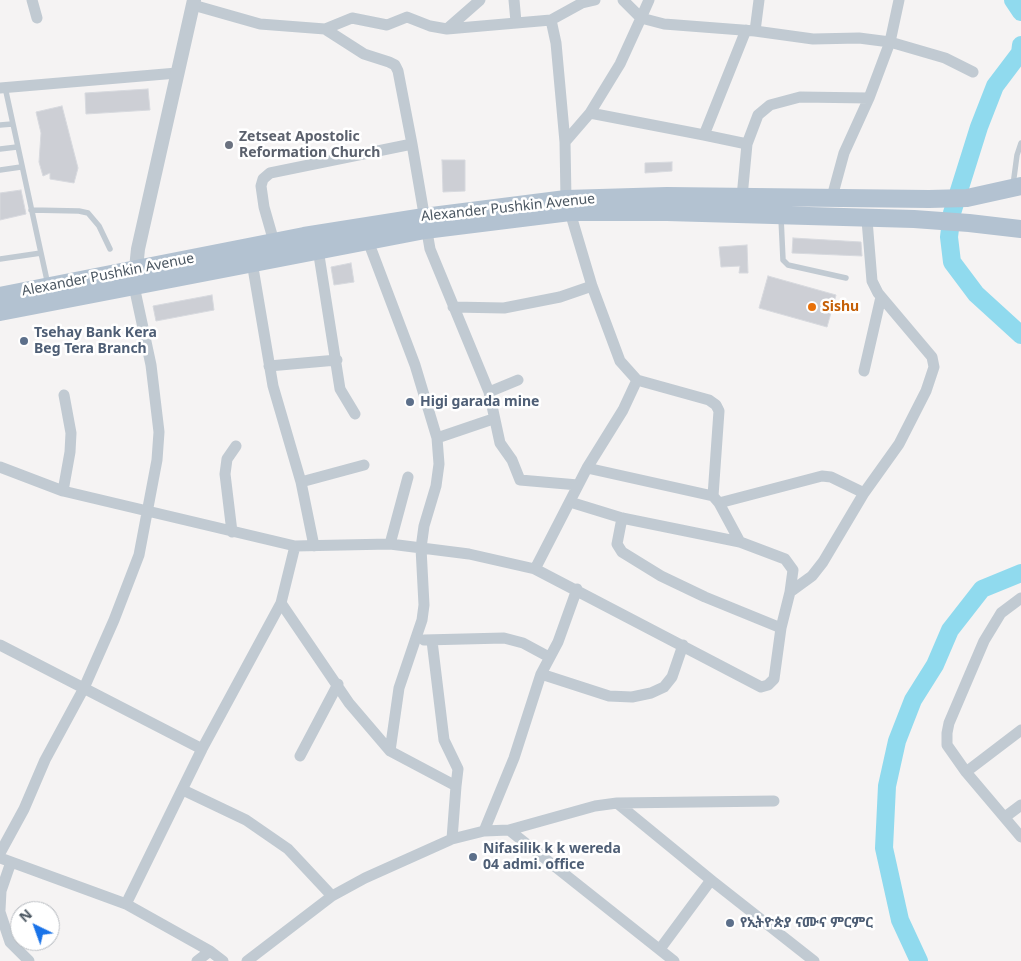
<!DOCTYPE html>
<html>
<head>
<meta charset="utf-8">
<style>
	body { margin:0 }
	#map { position:relative; width:1021px; height:961px; overflow:hidden; background:#f5f3f3; font-family:"Noto Sans",sans-serif }
	canvas { display:block }
	.north { position:absolute; left:10px; top:901px; width:50px; height:50px; box-sizing:border-box; background:#fff; border:1px solid #b7bbc0; border-radius:50%; rotate:318deg; font-size:14px; font-weight:700; line-height:20px; text-align:center; color:#4a5661 }
	.north::after { content:''; display:block; margin:auto; width:18px; height:22px; background:#1a73e8; clip-path:polygon(50% 0,100% 100%,50% 72%,0 100%) }
</style>
</head>
<body>
<div id="map">
<canvas width="1021" height="961"></canvas>
<div class="north">N</div>
</div>
<script>
const ctx = document.querySelector('canvas').getContext('2d');
ctx.lineJoin = 'round';
function poly(rows) {
  const path = new Path2D();
  for (const r of rows) {
    path.moveTo(r[0], r[1]);
    for (let i = 2; i < r.length; i += 2) path.lineTo(r[i], r[i + 1]);
  }
  return path;
}
function strokePath(path, color, width, dash) {
  ctx.strokeStyle = color;
  ctx.lineWidth = width;
  ctx.lineCap = dash ? 'butt' : 'round';
  ctx.setLineDash(dash || []);
  ctx.stroke(path);
}
function fillPath(path, color) {
  ctx.fillStyle = color;
  ctx.fill(path, 'evenodd');
}
function label(font, color, halo, rows, align = 'center') {
  ctx.font = font + ' "Noto Sans","Noto Sans Ethiopic",sans-serif';
  ctx.lineWidth = 5;
  ctx.setLineDash([]);
  ctx.textBaseline = 'middle';
  ctx.strokeStyle = halo;
  ctx.fillStyle = color;
  for (const [text, x, y, turn = 0] of rows) {
    ctx.save();
    ctx.translate(x, y);
    ctx.rotate((+turn || 0) * Math.PI / 180);
    ctx.textAlign = isNaN(turn) ? turn : align;
    if (halo) ctx.strokeText(text, 0, 0);
    ctx.fillText(text, 0, 0);
    ctx.restore();
  }
}
strokePath(poly([
	[1013,0,1021,12],
	[1021,45,1020,53,995,86,979,127,952,213,949,237,952,262,976,294,1021,335],
	[919,961,900,920,884,848,887,786,897,741,913,700,935,665,950,630,982,589,1021,573]
]), '#90daee', 18);
const building = poly([
	[148,89,150,110,86,114,85,93,148,89],
	[62,106,78,168,74,183,50,179,50,173,43,176,39,162,41,133,36,112,62,106],
	[442,160,465,160,465,191,443,192,442,160],
	[672,162,672,171,645,173,645,163,672,162],
	[21,190,26,214,0,220,0,193,21,190],
	[793,238,861,242,862,256,792,253,793,238],
	[747,245,748,273,739,273,740,266,721,267,719,247,747,245],
	[351,263,354,282,334,285,331,267,351,263],
	[768,276,836,295,827,327,759,308,768,276],
	[212,295,214,310,156,321,153,306,212,295]
]);
fillPath(building, '#cdcfd5');
strokePath(building, '#d7d9de', 1);
strokePath(poly([
	[0,125,12,124],
	[0,149,17,147],
	[0,170,21,167],
	[1013,185,1017,155,1021,143],
	[31,210,79,211,88,213,99,226,110,249],
	[781,218,783,260,788,265,846,278],
	[41,253,48,285],
	[0,259,41,253,5,87]
]), '#c1cad2', 5.5);
strokePath(poly([
	[32,0,37,18],
	[514,0,516,22],
	[623,0,641,18,649,0],
	[899,0,890,42,945,58,973,72],
	[193,5,260,24,325,29,364,54,389,62,395,65,398,71,412,144,430,249,489,392,500,443,512,460,520,480,578,485],
	[551,20,582,3,595,0],
	[325,29,352,18,387,25,407,17,430,26,447,29,551,20,556,43,565,142],
	[447,29,480,0],
	[755,31,759,0],
	[0,88,177,73],
	[590,113,704,135,746,30],
	[704,135,747,144,758,115,770,105,800,97,869,98],
	[742,197,747,144],
	[566,199,565,142,590,113,620,64,641,18,664,24,755,31,813,39,859,38,890,42,869,98,844,153,832,197],
	[368,241,415,365,437,438,439,464,436,486,424,526,421,548,424,605,422,620,399,688,390,751],
	[274,242,264,207,261,186,263,179,270,173,412,144],
	[318,249,340,389,355,414],
	[252,262,273,386,301,482,314,546],
	[453,307,504,308,560,297,592,286],
	[269,366,337,360],
	[864,371,881,297],
	[637,380,709,400,716,405,719,411,713,496],
	[489,392,518,380],
	[437,438,493,419],
	[0,467,63,491,295,546],
	[587,468,713,496,719,503,740,542],
	[301,482,364,465],
	[63,491,70,452,71,433,64,395],
	[570,502,622,518,740,542,785,559,793,570,790,592,781,628,705,597,661,576,622,552,617,544,622,518],
	[719,503,822,476,831,477,864,493],
	[232,532,225,474,227,459,236,446],
	[390,544,408,477],
	[535,569,587,468,623,410,637,380,620,361,592,286,570,212],
	[790,592,812,576,823,562,864,493,899,444,926,391,934,367,932,357,878,293,872,281,867,220],
	[1021,598,1001,613,984,641,949,723,947,733,947,745,966,772,1021,837],
	[281,603,349,703,390,751,456,786,452,839],
	[424,640,504,638,523,643,549,657],
	[432,641,444,740,458,769,456,786],
	[0,645,202,749],
	[541,674,609,696,632,697,651,693,664,687,672,677,683,645],
	[300,756,338,684],
	[966,772,1021,730],
	[183,790,246,820,288,849,332,896],
	[617,803,711,880],
	[1005,817,1021,805],
	[509,830,674,961],
	[484,831,514,758,541,674,558,642,577,589],
	[0,853,24,809,45,760,84,688,114,620,139,555,157,460,159,432,151,365,134,286],
	[0,858,126,904,210,951,223,961],
	[126,904,202,749,281,603,295,546,390,544,469,554,535,569,761,687,768,685,774,679,781,628],
	[0,910,1,891,11,862],
	[0,912,10,942,29,961],
	[660,949,711,880,814,961],
	[197,961,210,951],
	[247,961,332,896,365,878,452,839,484,831,509,830,595,806,617,803,774,801]
]), '#c1cad2', 11);
strokePath(poly([
	[135,278,138,249,194,0]
]), '#c1cad2', 14);
strokePath(poly([
	[0,296,304,236,424,217,566,199,667,196,929,199,967,198,1021,186],
	[0,312,425,230,570,212,667,212,914,219,969,223,1021,229]
]), '#b3c2d1', 18);
for (const [x, y, r, color] of [
	[229,145,5,"#6b7280"],
	[812,307,5,"#e8710a"],
	[24,341,5,"#5c6f8a"],
	[410,402,5,"#5c6f8a"],
	[473,857,5,"#5c6f8a"],
	[730,923,5,"#5c6f8a"]
]) {
  const dot = new Path2D();
  dot.arc(x, y, r, 0, 2 * Math.PI);
  ctx.fillStyle = color;
  ctx.fill(dot);
  strokePath(dot, '#fff', 2);
}
label('bold 14px', '#5b616d', '#fff', [
	["Zetseat Apostolic",239,137],
	["Reformation Church",239,153]
], 'left');
label('14px', '#4a5661', '#fff', [
	["Alexander Pushkin Avenue",508,208,-6],
	["Alexander Pushkin Avenue",108,275,-11]
]);
label('bold 14px', '#c56008', '#fff', [
	["Sishu",822,307]
], 'left');
label('bold 14px', '#4e5e75', '#fff', [
	["Tsehay Bank Kera",34,333],
	["Beg Tera Branch",34,349],
	["Higi garada mine",420,402],
	["Nifasilik k k wereda",483,849],
	["04 admi. office",483,865],
	["የኢትዮጵያ ናሙና ምርምር",740,923]
], 'left');
</script>
</body>
</html>
